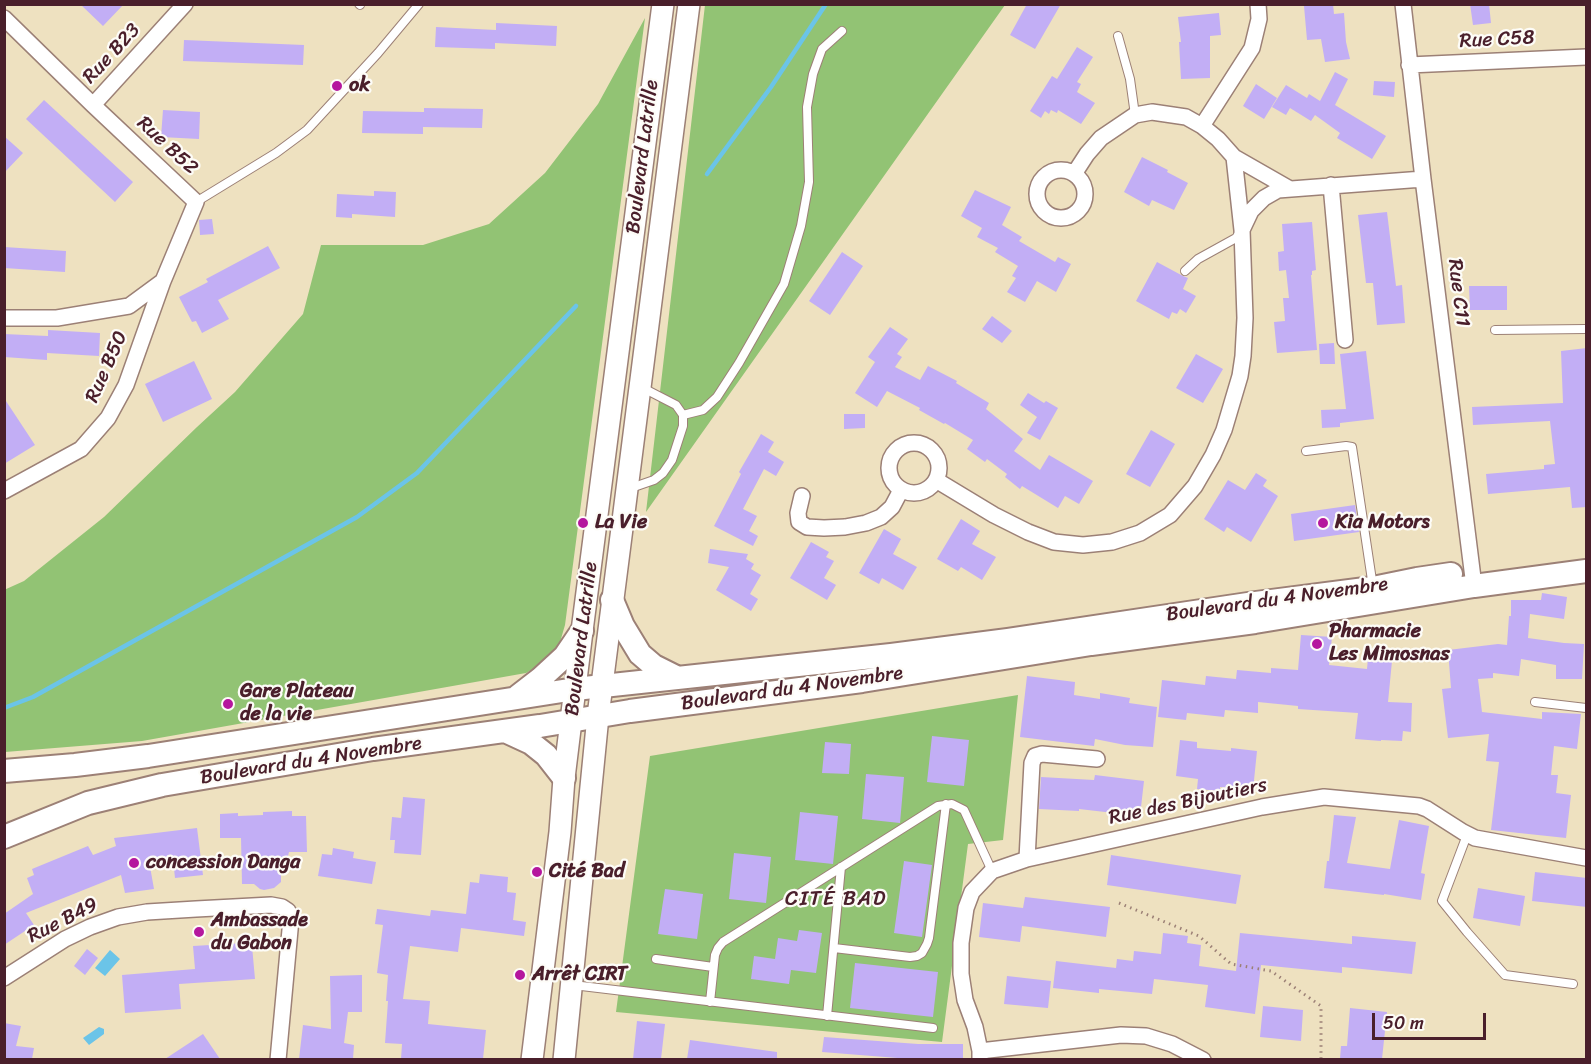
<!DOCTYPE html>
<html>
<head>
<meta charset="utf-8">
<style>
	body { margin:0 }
	#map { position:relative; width:1591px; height:1064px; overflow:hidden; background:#eee1c0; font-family:Sriracha,sans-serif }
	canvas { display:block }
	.frame { position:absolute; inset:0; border:6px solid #4a1f2b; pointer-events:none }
	.scale { position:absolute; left:1372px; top:1013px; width:114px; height:27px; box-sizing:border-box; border:3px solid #4a1f2b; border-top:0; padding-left:8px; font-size:18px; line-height:21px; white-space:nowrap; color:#4a1f2b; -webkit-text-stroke:4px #fdfcf7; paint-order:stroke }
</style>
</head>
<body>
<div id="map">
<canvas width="1591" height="1064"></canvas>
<div class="frame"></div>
<div class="scale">50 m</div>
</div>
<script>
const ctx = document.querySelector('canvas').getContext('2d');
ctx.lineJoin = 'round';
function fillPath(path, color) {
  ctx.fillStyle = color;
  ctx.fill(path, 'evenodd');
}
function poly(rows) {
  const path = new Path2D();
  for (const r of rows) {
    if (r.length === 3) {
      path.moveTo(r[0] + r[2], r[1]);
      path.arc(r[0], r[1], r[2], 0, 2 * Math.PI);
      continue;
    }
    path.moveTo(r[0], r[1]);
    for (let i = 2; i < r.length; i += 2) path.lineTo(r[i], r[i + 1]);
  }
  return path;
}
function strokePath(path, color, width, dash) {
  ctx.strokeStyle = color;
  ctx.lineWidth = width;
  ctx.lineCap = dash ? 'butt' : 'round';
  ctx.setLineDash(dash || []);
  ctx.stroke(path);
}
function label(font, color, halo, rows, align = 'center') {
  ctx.font = font + ' Sriracha,sans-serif';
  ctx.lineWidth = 4.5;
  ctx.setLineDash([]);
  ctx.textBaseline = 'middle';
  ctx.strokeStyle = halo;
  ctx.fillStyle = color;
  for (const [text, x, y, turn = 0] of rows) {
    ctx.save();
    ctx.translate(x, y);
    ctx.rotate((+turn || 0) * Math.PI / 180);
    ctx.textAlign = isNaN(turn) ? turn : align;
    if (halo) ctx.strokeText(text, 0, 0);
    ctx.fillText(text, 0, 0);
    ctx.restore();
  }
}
fillPath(poly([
	[705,5,1005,5,646,512],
	[645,18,565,625,558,649,545,662,526,673,142,741,5,752,4,590,24,581,104,517,197,427,235,392,303,314,321,245,423,245,489,224,545,173,598,104],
	[1018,695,1003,840,968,844,942,1042,616,1012,650,756]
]), '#92c374');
fillPath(poly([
	[110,950,120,959,105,976,95,968],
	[99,1027,104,1029,104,1034,89,1045,83,1038]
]), '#6bc4e8');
strokePath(poly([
	[707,174,771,87,826,4],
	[4,708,33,697,357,517,417,473,576,306]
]), '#6bc4e8', 4.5);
fillPath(poly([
	[80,4,124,4,103,26],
	[1027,4,1061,4,1035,49,1010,35],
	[1333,4,1334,14,1344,13,1346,42,1350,59,1325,62,1321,39,1307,40,1304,6],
	[1470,4,1489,4,1491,23,1473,25],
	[1219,13,1221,35,1210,36,1210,78,1181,79,1179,42,1181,42,1178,17],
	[496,23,557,26,556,46,495,43,495,49,435,47,436,27,496,30],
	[184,40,304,45,303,65,183,61],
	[1077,47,1093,57,1077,82,1081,84,1077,92,1095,103,1081,124,1058,110,1057,113,1051,110,1049,114,1045,111,1041,118,1030,111,1052,76,1057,79],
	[1335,72,1348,79,1335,105,1386,136,1372,159,1337,138,1340,133,1315,115,1311,121,1290,108,1286,115,1272,107,1286,85,1307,98,1309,94,1320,101],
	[1374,81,1395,82,1394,97,1373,95],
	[1256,84,1277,98,1264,119,1243,106],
	[44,100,133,182,115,202,26,119],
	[424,108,483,109,482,128,423,127,423,134,362,133,363,111,424,112],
	[163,110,200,112,199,139,161,137],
	[4,136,23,153,4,173],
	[1142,157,1168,170,1167,172,1188,183,1174,210,1152,200,1149,206,1124,192],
	[975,190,1011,207,1002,225,1022,237,1019,241,1055,262,1058,257,1071,264,1056,292,1037,281,1025,302,1007,292,1016,278,1012,276,1018,266,995,252,998,248,977,237,982,228,961,216],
	[374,191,396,192,395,217,352,214,352,218,336,217,337,194,374,196],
	[1387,212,1396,286,1402,285,1405,323,1377,325,1373,283,1366,283,1358,215],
	[212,219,214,234,200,235,199,220],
	[1312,222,1316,270,1312,271,1312,275,1311,275,1317,350,1277,353,1274,322,1285,321,1283,298,1289,298,1286,270,1279,271,1278,252,1284,251,1282,224],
	[268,246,280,268,218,300,229,319,202,333,196,321,192,322,179,297,208,282,206,279],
	[4,247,66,251,65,272,4,268],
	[842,252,863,266,830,315,809,301],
	[1157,262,1183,276,1188,278,1183,289,1196,296,1186,313,1180,309,1177,314,1172,312,1169,319,1136,301],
	[1469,286,1507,286,1507,310,1470,310],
	[992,316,1012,331,1002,343,982,329],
	[890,327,908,339,897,354,902,357,895,367,920,380,928,366,957,381,956,383,989,403,986,409,1023,439,1014,451,1040,470,1049,455,1093,481,1079,504,1065,496,1058,508,1022,486,1020,489,1005,477,1007,474,987,459,985,462,967,449,973,440,945,423,944,424,919,410,920,408,887,391,877,407,855,393,875,362,868,357],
	[48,330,100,333,99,356,47,353,47,360,4,357,4,334,48,336],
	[1334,343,1335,364,1320,364,1319,344],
	[1587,348,1587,507,1572,508,1570,487,1488,494,1486,474,1544,469,1544,465,1555,464,1550,421,1473,425,1472,407,1563,403,1561,351],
	[1366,351,1374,419,1340,423,1340,427,1322,428,1321,410,1346,409,1340,354],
	[1196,354,1223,369,1203,403,1176,388],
	[194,361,212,399,163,422,145,384],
	[1028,393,1044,403,1046,401,1058,408,1040,440,1027,433,1037,417,1020,405],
	[4,398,35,445,4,464],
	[844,414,865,414,865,428,844,429],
	[1151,430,1175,444,1150,487,1126,474],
	[761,434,774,442,768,452,784,462,776,476,764,469,743,509,757,516,749,531,758,536,753,546,714,526,741,474,739,472],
	[1256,473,1267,480,1263,486,1278,496,1251,542,1227,527,1224,532,1204,519,1228,480,1245,490],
	[1355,505,1359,532,1294,541,1291,514],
	[961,519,980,531,972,544,996,557,982,580,961,567,958,571,937,559],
	[884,529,901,539,893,554,917,567,903,590,882,578,879,584,859,573],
	[811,542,829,552,826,557,834,561,824,578,836,585,827,600,790,578],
	[710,549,748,554,746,559,754,564,751,569,761,575,750,594,758,599,751,611,716,590,729,567,708,563],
	[1542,593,1567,597,1564,619,1530,614,1528,638,1564,643,1584,644,1582,679,1556,679,1556,665,1521,659,1519,676,1493,673,1493,678,1478,679,1482,712,1542,719,1542,712,1581,714,1577,749,1554,746,1551,775,1558,775,1556,793,1571,795,1566,838,1491,830,1499,762,1486,761,1489,734,1448,738,1442,689,1451,688,1448,650,1498,644,1507,645,1509,616,1511,616,1511,600,1541,600],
	[1301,635,1332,637,1329,665,1367,669,1368,658,1392,661,1388,702,1412,703,1411,732,1403,731,1402,741,1381,740,1381,741,1355,739,1358,713,1298,709,1298,706,1258,702,1258,713,1225,710,1224,717,1187,713,1186,720,1158,717,1162,680,1205,685,1206,676,1236,679,1237,670,1271,673,1271,668,1298,670],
	[1027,676,1075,682,1074,695,1100,699,1100,693,1130,698,1129,703,1157,707,1153,747,1125,745,1095,739,1094,746,1020,737],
	[932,736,969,740,964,786,927,782],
	[1180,740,1197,742,1197,748,1231,751,1231,748,1257,751,1253,790,1220,787,1220,791,1197,789,1198,779,1176,776],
	[825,742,851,744,849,774,822,773],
	[866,774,904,777,900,823,862,819],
	[1095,775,1144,781,1140,816,1079,809,1079,811,1039,809,1041,777,1094,780],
	[403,797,425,799,421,855,394,853,395,840,390,840,392,817,401,818],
	[292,811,292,816,306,816,307,852,289,852,286,864,281,873,281,882,274,888,264,890,260,889,254,884,242,884,241,838,220,838,220,814,238,813,238,816,263,815,263,812],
	[800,812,838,816,833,864,795,860],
	[1334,815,1356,817,1347,863,1390,869,1399,820,1429,826,1421,873,1425,874,1421,900,1384,894,1384,895,1324,888,1327,861,1329,861],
	[197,828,203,875,175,878,173,859,149,861,154,889,125,893,121,875,26,913,34,925,4,945,4,914,33,894,27,878,34,875,32,869,88,846,93,855,116,846,114,838],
	[333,848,354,852,353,858,376,862,372,884,318,876,322,854,332,855],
	[734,853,771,857,766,903,729,899],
	[1111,855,1241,875,1236,904,1107,885],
	[904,861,932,865,922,937,894,933],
	[1535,872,1587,878,1587,907,1532,901],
	[480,874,508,877,507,892,516,893,513,920,526,922,524,936,461,928,458,952,410,946,403,999,430,1001,428,1024,486,1030,483,1059,401,1059,402,1044,385,1043,388,1001,386,1001,388,975,377,973,383,925,375,924,377,909,430,916,431,910,466,914,470,882,479,883],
	[1478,888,1525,896,1520,926,1473,918],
	[665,889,703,894,697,939,658,934],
	[1025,897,1110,907,1106,937,1022,926,1020,942,979,937,983,903,1023,908],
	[799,930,822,933,816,973,791,970,789,984,751,979,754,956,775,959,778,938,797,941],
	[1163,933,1188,936,1187,943,1201,945,1199,966,1236,971,1240,933,1352,944,1352,936,1416,942,1412,974,1342,967,1342,973,1261,965,1255,1014,1205,1007,1208,985,1154,979,1152,994,1099,989,1099,993,1053,988,1056,961,1116,968,1117,959,1133,961,1134,951,1161,954],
	[244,943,244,947,252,946,255,979,179,984,181,1009,125,1013,122,975,195,969,193,946],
	[87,949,98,958,85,975,74,966],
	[855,963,938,972,933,1017,850,1008],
	[362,975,362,1012,348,1012,344,1043,354,1045,353,1059,299,1059,303,1025,331,1029,330,976],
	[1007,976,1051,981,1048,1008,1004,1004],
	[1263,1006,1303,1010,1301,1041,1260,1037],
	[1350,1008,1387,1012,1382,1059,1340,1059,1341,1046,1347,1046],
	[637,1021,665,1024,661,1059,633,1059],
	[4,1023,21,1026,16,1046,34,1048,32,1059,4,1059],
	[203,1034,220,1059,165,1059],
	[824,1037,918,1044,963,1044,963,1059,910,1059,822,1052],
	[690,1040,777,1052,777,1059,687,1059]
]), '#c2aef5');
const service = poly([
	[359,4,360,5],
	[1118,36,1130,79,1135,115],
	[196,202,276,153,307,130,378,53,419,4],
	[1185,271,1198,259,1236,238,1240,232],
	[1495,330,1586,329],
	[683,415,703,410,717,397,739,363,784,284,801,226,809,182,807,107,813,74,822,49,842,31],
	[1306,451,1346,446,1352,447,1373,587],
	[631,488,654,480,663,473,672,460,683,426,683,415,676,405,641,387],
	[1535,702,1586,708],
	[1467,835,1442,901,1467,932,1505,975,1573,984],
	[834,948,910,957,917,956,922,953,927,944,929,938,946,804],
	[656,959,713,967],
	[573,985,933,1028],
	[710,1002,715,955,718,948,723,942,938,806,952,804,964,810,992,871],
	[827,1016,841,867]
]);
const minor = poly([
	[1403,4,1423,179,1474,586],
	[4,18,93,105,196,202,163,281,126,385,108,418,81,449,4,491],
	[1409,65,1586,57],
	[93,105,185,4],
	[1202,126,1252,48,1259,19,1258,4],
	[1061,194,24],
	[1074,174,1087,154,1101,138,1135,115,1152,112,1186,117,1202,126,1218,139,1234,157,1290,189],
	[1331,185,1345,340],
	[1242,230,1251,211,1264,198,1278,190,1423,179],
	[4,318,57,318,129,306,163,281],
	[914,468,25],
	[936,480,994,515,1028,532,1054,542,1083,545,1112,542,1140,533,1170,515,1195,486,1213,455,1224,430,1240,376,1243,356,1245,318,1242,230,1234,157],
	[802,496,798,513,799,522,807,527,824,528,845,527,866,523,881,517,892,507,901,490],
	[1027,859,1032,763,1035,756,1042,754,1097,759],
	[4,978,65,939,90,927,118,917,147,912,196,909,271,905,282,907,288,911,291,919,278,1060],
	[980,1051,1121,1035,1146,1036,1172,1044,1203,1060],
	[980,1060,980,1051,975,1027,965,1000,961,974,961,943,966,908,972,892,992,871,1027,859,1262,807,1324,797,1419,806,1427,809,1463,832,1475,838,1586,858]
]);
const secondary = poly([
	[532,1060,560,832,564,778,582,631,663,4],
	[564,1060,598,716,689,4]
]);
const primary = poly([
	[612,600,623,626,640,654,654,666,678,678],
	[518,696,540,679,565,656,582,631],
	[505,731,531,743,546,755,564,778],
	[4,771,75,765,148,756,575,689,891,655,1008,640,1248,604,1373,588,1417,579,1451,574],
	[4,837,88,803,162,785,373,749,540,726,630,711,862,681,1091,644,1255,622,1474,586,1586,571]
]);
strokePath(service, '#9c8076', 10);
strokePath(minor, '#9c8076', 18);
strokePath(secondary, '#9c8076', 24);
strokePath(primary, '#9c8076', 26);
strokePath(poly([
	[1119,903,1199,936,1231,964,1271,971,1321,1006,1321,1060]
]), '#9c8076', 3, [1.5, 4.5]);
strokePath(service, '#fff', 8);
strokePath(minor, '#fff', 15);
strokePath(secondary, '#fff', 21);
strokePath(primary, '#fff', 22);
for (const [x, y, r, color] of [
	[337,86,6,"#b5179e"],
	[583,523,6,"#b5179e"],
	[1323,523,6,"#b5179e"],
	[1317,644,6,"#b5179e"],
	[228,704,6,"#b5179e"],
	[134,863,6,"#b5179e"],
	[537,872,6,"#b5179e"],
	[199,932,6,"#b5179e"],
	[520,975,6,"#b5179e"]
]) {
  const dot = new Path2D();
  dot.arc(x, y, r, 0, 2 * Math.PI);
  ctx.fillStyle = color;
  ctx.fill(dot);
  strokePath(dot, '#fdfcf7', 2);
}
label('20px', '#4a1f2b', '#fdfcf7', [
	["Rue C58",1497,40,-3],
	["Rue B23",112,54,-47],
	["Rue B52",167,146,43],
	["Boulevard Latrille",643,157,-83],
	["Rue C11",1458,293,83],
	["Rue B50",107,367,-66],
	["Boulevard du 4 Novembre",1277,600,-8],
	["Boulevard Latrille",582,639,-83],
	["Boulevard du 4 Novembre",792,689,-8],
	["Boulevard du 4 Novembre",311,761,-9],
	["Rue des Bijoutiers",1188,802,-12],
	["Rue B49",63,921,-27]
]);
label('bold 20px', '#4a1f2b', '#fdfcf7', [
	["ok",349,86],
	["La Vie",595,523],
	["Kia Motors",1335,523],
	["Pharmacie",1329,632],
	["Les Mimosnas",1329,655],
	["Gare Plateau",240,692],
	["de la vie",240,715],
	["concession Danga",146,863],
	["Cité Bad",549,872],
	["Ambassade",211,921],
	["du Gabon",211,944],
	["Arrêt CIRT",532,975]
], 'left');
ctx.letterSpacing = '1.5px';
label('21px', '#4a1f2b', '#fdfcf7', [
	["CITÉ BAD",836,900]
]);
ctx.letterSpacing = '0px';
</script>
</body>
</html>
